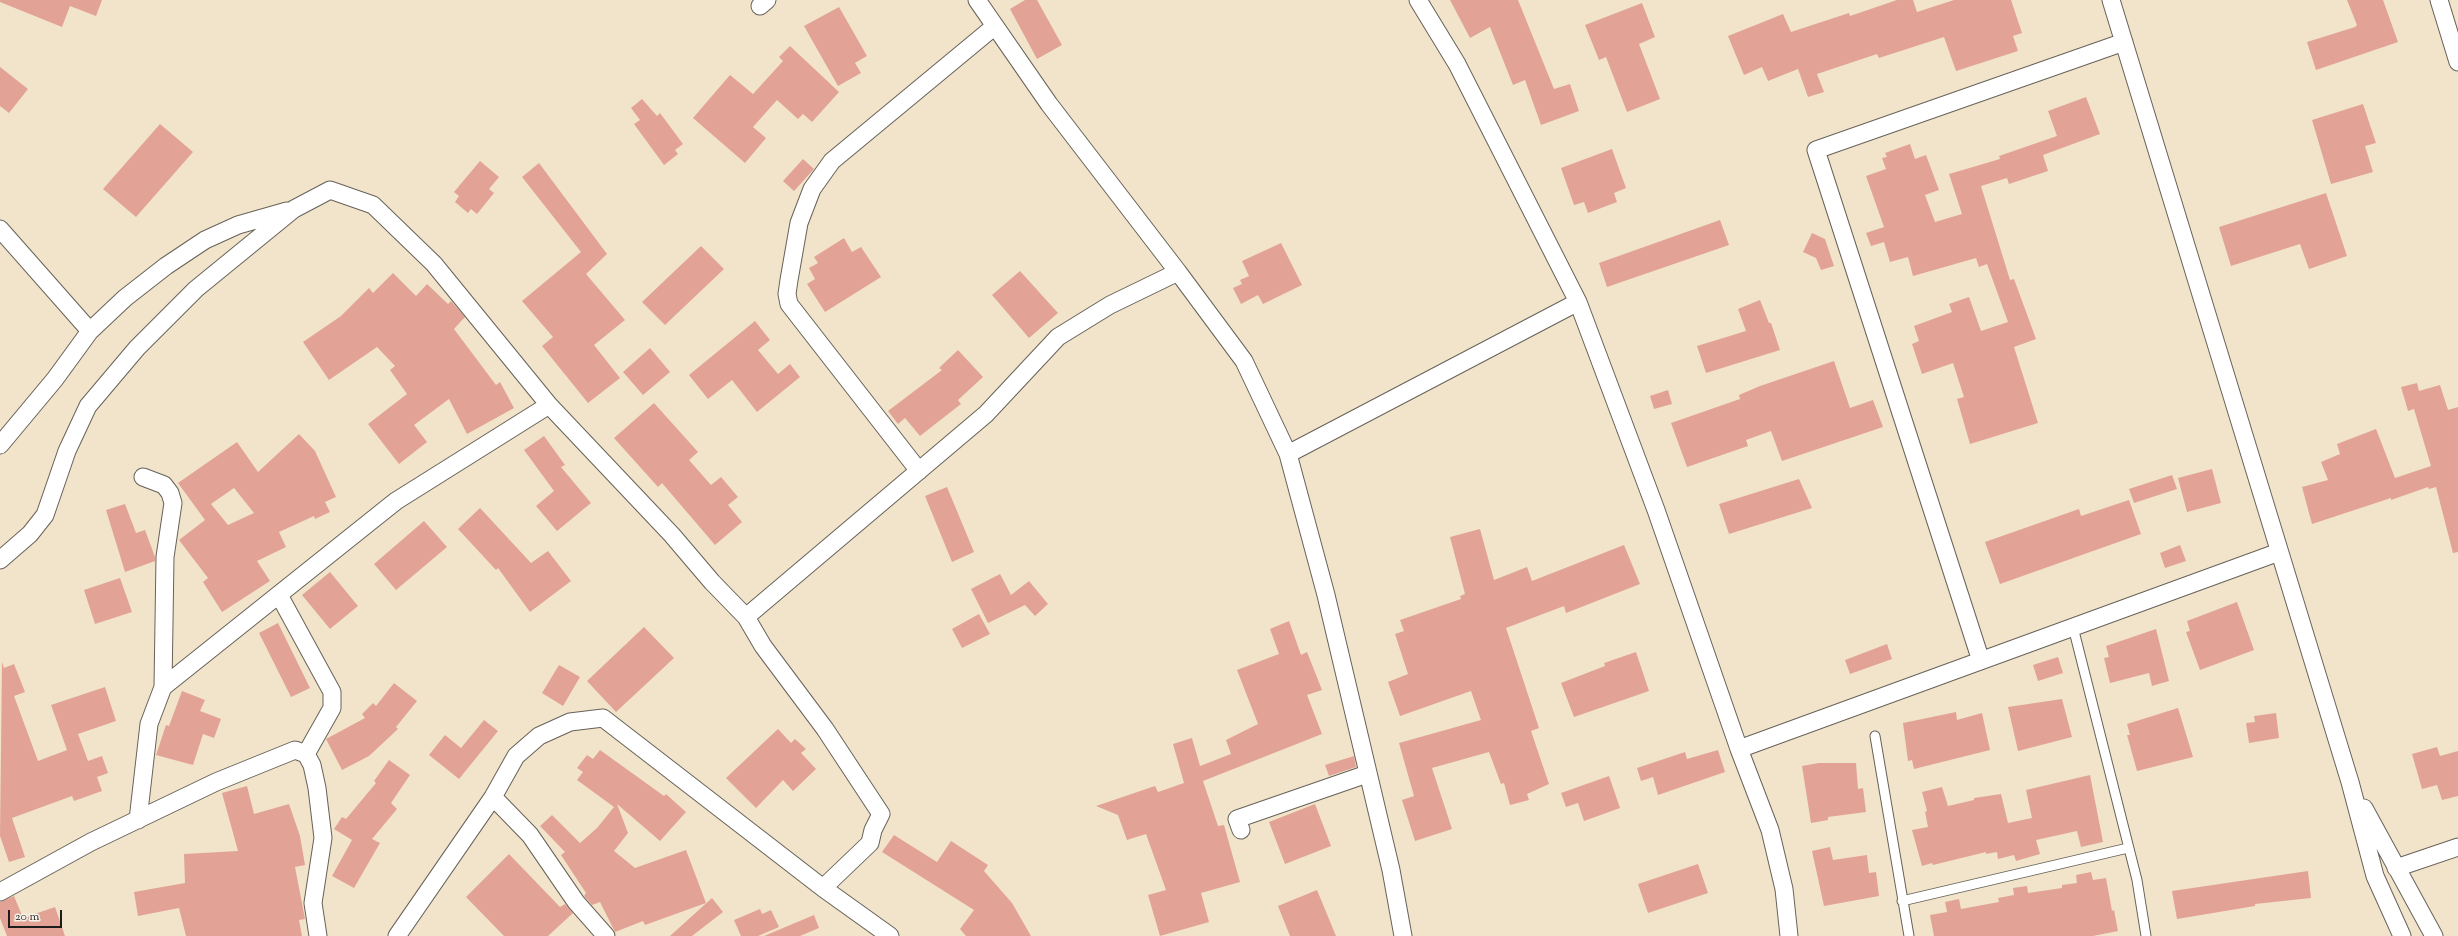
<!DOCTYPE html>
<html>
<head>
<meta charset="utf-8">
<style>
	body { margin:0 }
	#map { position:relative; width:2458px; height:936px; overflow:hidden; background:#f1e4ca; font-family:"Sorts Mill Goudy",serif }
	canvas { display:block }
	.scale { position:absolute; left:8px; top:910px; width:54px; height:18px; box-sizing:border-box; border:2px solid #1c1c1c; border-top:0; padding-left:5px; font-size:12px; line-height:14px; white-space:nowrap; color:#1c1c1c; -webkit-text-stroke:3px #f7f3e8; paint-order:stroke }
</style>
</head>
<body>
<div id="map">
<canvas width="2458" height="936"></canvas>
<div class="scale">20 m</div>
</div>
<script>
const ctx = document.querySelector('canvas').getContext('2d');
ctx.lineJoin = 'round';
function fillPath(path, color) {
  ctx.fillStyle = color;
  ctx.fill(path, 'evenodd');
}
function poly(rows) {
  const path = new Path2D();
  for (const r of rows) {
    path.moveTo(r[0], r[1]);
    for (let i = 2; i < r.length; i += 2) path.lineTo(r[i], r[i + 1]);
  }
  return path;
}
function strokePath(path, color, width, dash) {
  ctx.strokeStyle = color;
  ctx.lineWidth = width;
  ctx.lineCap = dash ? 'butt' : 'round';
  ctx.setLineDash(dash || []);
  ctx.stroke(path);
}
fillPath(poly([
	[0,0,102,0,96,16,70,6,62,27,0,2],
	[1025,0,1037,0,1062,45,1037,59,1010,9],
	[1450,0,1518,0,1554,89,1570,84,1579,111,1541,125,1525,80,1513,85,1490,27,1470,38],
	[1897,0,1913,0,1917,12,1954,0,2011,0,2022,33,2013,36,2018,51,1956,71,1944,37,1879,58,1877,54,1817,74,1824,92,1808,97,1798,69,1768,81,1762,67,1744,75,1728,36,1783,14,1791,32,1849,13,1850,16],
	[2347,0,2383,0,2398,42,2316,70,2307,42,2355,27,2357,25],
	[1642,3,1655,37,1639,44,1660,99,1627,112,1606,57,1599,60,1585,25],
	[839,7,867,56,855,63,861,73,838,86,804,26],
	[790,46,839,92,812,122,803,114,798,119,777,100,753,127,766,138,745,163,693,118,730,75,753,94,783,61,779,57],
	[0,67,28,89,9,113,0,106],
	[2086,97,2100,134,2043,155,2048,171,2009,184,2007,178,1981,186,2010,280,2014,279,2036,339,2014,347,2038,423,1970,444,1957,399,1964,397,1953,363,1922,374,1912,344,1919,341,1914,326,1952,312,1949,304,1969,297,1981,331,2008,322,1987,264,1979,267,1976,258,1913,276,1908,257,1890,262,1884,242,1871,246,1866,233,1884,227,1866,176,1886,169,1882,158,1887,157,1885,153,1910,144,1915,159,1926,155,1939,190,1925,195,1935,222,1962,214,1949,174,2000,159,1999,156,2057,136,2048,111],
	[642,99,657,116,660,113,683,144,675,150,678,154,664,165,634,124,640,120,631,108],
	[2363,104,2376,143,2365,146,2373,172,2331,184,2312,120],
	[160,124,193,152,136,217,103,189],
	[1612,149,1626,188,1614,193,1617,202,1588,213,1584,202,1574,205,1561,168],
	[803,159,814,169,794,191,783,181],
	[480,161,499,177,489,189,494,193,477,214,471,209,468,213,455,202,459,196,454,192],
	[539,163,607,254,586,274,625,320,594,345,620,378,588,403,542,346,553,337,522,301,581,252,522,177],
	[2326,193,2347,256,2309,269,2300,244,2231,266,2219,227],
	[1720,220,1729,245,1607,287,1599,263],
	[1812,233,1825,239,1834,266,1821,270,1816,258,1803,252],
	[844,238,852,252,861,247,881,277,825,312,807,284,815,279,809,268,818,263,814,257],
	[1281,243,1302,285,1263,304,1258,295,1241,304,1233,288,1242,284,1240,280,1249,276,1242,261],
	[701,246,724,269,665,325,642,302],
	[1020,271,1058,313,1029,338,992,295],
	[393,273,416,296,427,284,448,304,451,301,465,317,454,329,496,385,500,382,514,408,467,434,449,399,414,425,427,442,399,464,368,424,407,394,390,370,395,366,377,347,329,380,303,342,341,316,369,288,373,293],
	[1760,300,1769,323,1771,323,1780,350,1706,373,1697,346,1746,331,1738,309],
	[755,321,770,340,758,350,778,374,790,364,800,377,757,412,732,380,708,399,689,375],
	[650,348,670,372,643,395,623,372],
	[958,350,983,377,958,400,961,404,920,436,905,418,898,424,888,411,942,370,939,368],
	[1834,361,1850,408,1873,400,1883,427,1782,461,1771,431,1746,440,1748,446,1687,467,1671,423,1740,399,1739,395,1760,386],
	[2417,383,2419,391,2440,385,2448,410,2458,407,2458,552,2453,553,2436,487,2429,489,2428,487,2391,500,2391,498,2312,524,2302,487,2328,480,2321,462,2340,454,2337,444,2376,429,2395,478,2431,466,2414,409,2408,411,2401,387],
	[1668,390,1672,404,1654,409,1650,396],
	[654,403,698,452,689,460,711,485,721,477,738,497,728,505,742,522,715,545,662,483,658,487,614,438],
	[299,434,315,451,336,497,325,502,330,512,315,519,314,516,279,532,286,547,257,561,270,581,222,612,203,582,208,578,179,540,205,520,178,483,237,442,258,472],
	[234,488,254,513,228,525,211,504],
	[544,436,565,465,561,467,591,503,557,531,536,506,554,491,524,450],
	[2212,469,2221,503,2187,512,2178,478],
	[2172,475,2177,489,2134,503,2129,489],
	[1799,479,1812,508,1729,534,1719,504],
	[947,487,974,552,952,562,925,496],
	[2129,500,2141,534,2000,584,1985,542,2079,509,2081,516],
	[125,504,136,533,145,530,155,557,155,561,125,572,106,510],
	[480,508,531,563,548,551,571,581,530,612,498,568,496,570,458,529],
	[424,521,447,547,396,590,374,564],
	[1480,529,1494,580,1527,567,1532,581,1624,545,1640,584,1566,613,1564,606,1506,628,1539,728,1531,731,1549,784,1527,794,1529,800,1510,805,1504,783,1501,784,1489,752,1432,768,1452,829,1415,841,1402,800,1414,796,1399,743,1481,720,1471,691,1400,716,1388,682,1408,674,1395,634,1404,631,1400,620,1461,599,1460,596,1465,594,1450,537],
	[2180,545,2186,561,2165,568,2160,553],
	[330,572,358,606,330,629,302,595],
	[1000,574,1011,595,1029,581,1048,604,1035,616,1025,605,988,623,971,589],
	[120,578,132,612,95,624,84,590],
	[2237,602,2254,650,2200,670,2186,632,2190,631,2187,621],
	[979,614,990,634,962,648,952,629],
	[1289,621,1301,655,1307,652,1322,690,1307,695,1322,734,1203,781,1218,826,1224,825,1240,882,1201,893,1209,922,1160,936,1148,895,1166,890,1146,834,1127,840,1118,815,1096,806,1155,786,1158,792,1184,783,1173,744,1192,738,1200,766,1231,754,1226,740,1258,724,1237,670,1279,654,1270,629],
	[278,623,310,688,291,697,259,633],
	[644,627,674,658,616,712,587,681],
	[2156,629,2169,681,2152,686,2149,673,2110,683,2104,658,2109,657,2106,646],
	[1887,644,1892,659,1850,674,1845,660],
	[1636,652,1649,691,1574,717,1561,683,1605,666,1604,663],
	[2058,657,2063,673,2038,681,2033,665],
	[2,662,4,668,14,664,25,692,14,696,38,761,67,750,51,705,105,687,116,721,78,734,88,761,102,756,108,773,97,777,102,791,74,801,72,796,12,818,25,857,9,862,0,836],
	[559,665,580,677,563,706,542,693],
	[394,683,417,701,396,727,398,729,369,756,342,770,326,739,365,718,362,714,373,703,376,706],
	[182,691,205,700,200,711,221,719,214,738,203,734,193,765,156,755,166,725,169,726],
	[2062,699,2072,737,2018,751,2008,707],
	[2178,708,2193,757,2137,771,2127,735,2130,735,2127,724],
	[1956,712,1957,720,1982,713,1990,750,1914,769,1912,760,1908,761,1903,723],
	[2276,713,2279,738,2249,743,2246,723,2255,722,2254,716],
	[484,720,498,731,459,779,429,755,445,735,461,748],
	[778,729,791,743,795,739,806,749,801,753,816,769,793,791,783,780,756,808,726,778],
	[2437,747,2440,756,2458,751,2458,796,2442,800,2437,785,2422,789,2412,754],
	[600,750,664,796,666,794,686,812,660,841,617,804,628,833,614,851,635,868,686,850,706,903,645,925,643,921,615,932,600,902,592,905,584,896,586,893,561,855,565,852,540,826,552,815,580,843,597,828,614,807,577,780,583,772,577,768,587,755,593,759],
	[1718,750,1725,772,1658,795,1653,777,1641,781,1637,768,1685,752,1687,759],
	[1354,756,1356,767,1329,776,1325,765],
	[389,760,410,775,391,803,397,809,372,839,380,843,354,888,332,876,352,840,334,829,342,817,346,819,376,783,374,781],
	[1819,763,1856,763,1858,789,1863,788,1866,812,1828,817,1828,820,1811,823,1802,766],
	[2090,775,2103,842,2081,847,2077,831,2036,840,2040,854,2016,861,2014,855,1998,859,1997,852,1986,854,1986,852,1933,865,1932,863,1922,866,1912,830,1928,827,1925,812,1927,811,1922,792,1942,787,1948,806,1974,800,1974,798,2001,794,2008,823,2032,818,2026,790],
	[1609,776,1620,808,1584,821,1578,803,1566,807,1561,793],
	[247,786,254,814,289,804,300,836,305,865,295,867,305,919,299,920,302,936,186,936,179,908,138,916,134,892,185,883,184,854,238,851,222,793],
	[1315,804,1331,846,1285,864,1269,822],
	[894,835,937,862,951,841,988,865,984,871,1012,903,1031,936,966,936,960,929,974,910,882,852],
	[1830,847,1833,860,1867,855,1869,873,1876,872,1879,896,1824,906,1812,851],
	[509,854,560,907,565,904,573,913,548,936,504,936,466,897],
	[1698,864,1708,893,1648,913,1638,884],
	[2308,871,2311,898,2255,904,2255,906,2177,919,2172,891],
	[2091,872,2093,880,2106,878,2112,911,2114,910,2118,931,2093,936,1934,936,1930,915,1947,912,1945,902,1959,899,1961,909,1999,902,1998,898,2014,895,2013,888,2027,886,2028,893,2062,888,2062,885,2077,883,2076,875],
	[1317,890,1336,936,1290,936,1278,906],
	[14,896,23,918,55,907,65,936,7,936,0,918,0,902],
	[712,898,723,912,692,936,670,936],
	[760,909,762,914,771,910,779,927,758,936,741,936,734,920],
	[814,915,819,928,800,936,764,936]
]), '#e2a396');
const lane = poly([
	[2073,627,2137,880,2146,936],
	[1875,736,1909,936],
	[1902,901,2128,848]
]);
const street = poly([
	[977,0,1049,104,1178,272],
	[1418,0,1457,64,1578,302],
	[2111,0,2350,782,2375,876,2402,936],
	[2439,0,2458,62],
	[760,6,767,0],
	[0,229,90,331],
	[0,445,55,379,90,331,125,298,166,266,205,240,238,225,287,211],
	[1288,454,1578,302,1656,510,1739,749,1770,830,1784,889,1789,936],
	[919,471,789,304,787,294,789,280,799,223,812,189,832,161,995,26],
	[143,477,164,485,170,493,173,503,165,557,163,687],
	[0,560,30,534,45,515,67,451,88,406,137,348,196,289,294,209,330,190,373,205,434,264,549,405,672,535,712,582,746,617,763,646,825,729,881,814,873,830,870,843,823,888],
	[279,595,332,692,332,708,306,754],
	[746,617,986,414,1058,337,1110,305,1178,272,1244,361,1288,454,1326,595,1391,870,1403,936],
	[1981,661,1816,150,2124,42],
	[1739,749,2279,552],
	[493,797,530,835,576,902,606,936],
	[2364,808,2434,936],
	[138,820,149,724,163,687,396,501,549,405],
	[1241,830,1237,819,1367,774],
	[2396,868,2458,847],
	[0,892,91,842,216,782,295,750,306,754,312,765,317,788,323,838,313,903,318,936],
	[397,936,493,797,516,756,539,736,570,722,603,718,823,888,890,936]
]);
strokePath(lane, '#676259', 11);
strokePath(street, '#676259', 19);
strokePath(lane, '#fff', 9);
strokePath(street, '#fff', 17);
</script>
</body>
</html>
